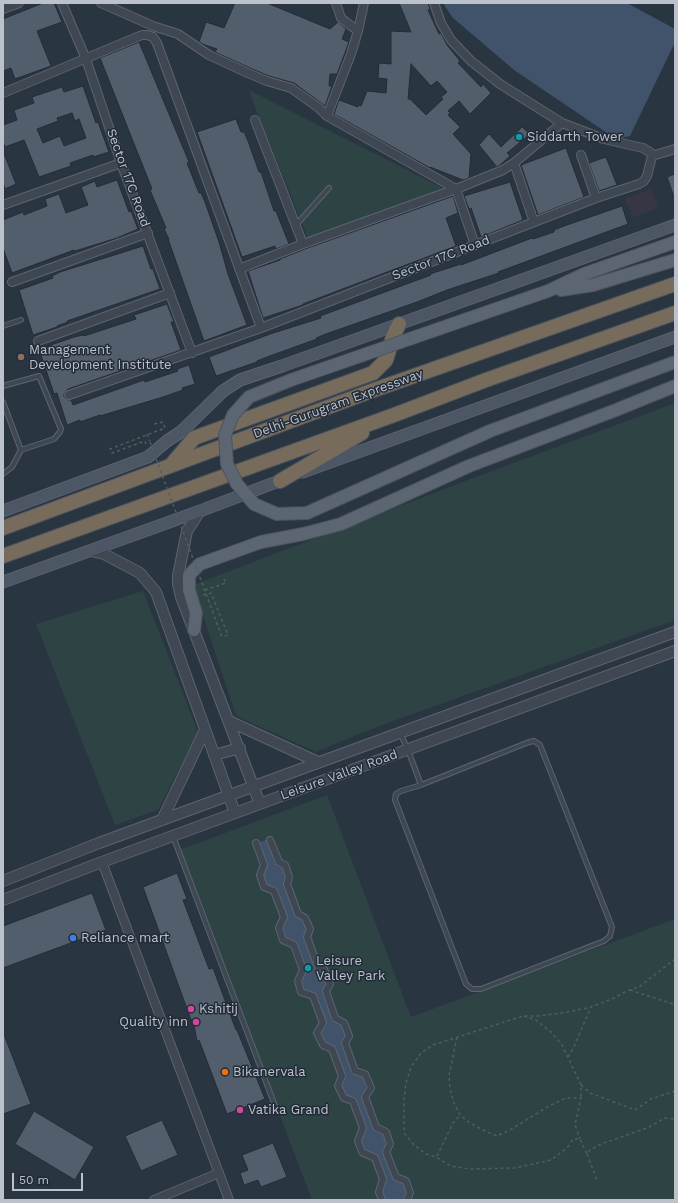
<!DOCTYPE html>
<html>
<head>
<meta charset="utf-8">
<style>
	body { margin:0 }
	#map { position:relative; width:678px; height:1203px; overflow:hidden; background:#2a3542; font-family:"Work Sans",sans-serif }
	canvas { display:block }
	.frame { position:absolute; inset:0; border:4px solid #bbc2cc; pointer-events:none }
	.scale { position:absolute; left:12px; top:1173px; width:71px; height:18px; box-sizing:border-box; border:2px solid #bbc2cc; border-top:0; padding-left:5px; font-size:12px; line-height:14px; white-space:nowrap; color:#bbc2cc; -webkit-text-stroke:3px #222b38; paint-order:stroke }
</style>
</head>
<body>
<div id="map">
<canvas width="678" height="1203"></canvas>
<div class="frame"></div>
<div class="scale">50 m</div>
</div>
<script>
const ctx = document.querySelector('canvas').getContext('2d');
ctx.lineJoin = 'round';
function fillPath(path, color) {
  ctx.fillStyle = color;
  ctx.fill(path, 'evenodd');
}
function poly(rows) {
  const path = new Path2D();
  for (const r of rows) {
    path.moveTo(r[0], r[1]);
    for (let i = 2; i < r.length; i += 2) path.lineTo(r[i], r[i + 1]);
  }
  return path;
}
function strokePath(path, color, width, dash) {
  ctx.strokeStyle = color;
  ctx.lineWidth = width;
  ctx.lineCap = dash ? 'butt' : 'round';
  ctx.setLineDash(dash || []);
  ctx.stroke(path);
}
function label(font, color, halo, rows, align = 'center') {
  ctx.font = font + ' "Work Sans",sans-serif';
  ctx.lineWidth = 3;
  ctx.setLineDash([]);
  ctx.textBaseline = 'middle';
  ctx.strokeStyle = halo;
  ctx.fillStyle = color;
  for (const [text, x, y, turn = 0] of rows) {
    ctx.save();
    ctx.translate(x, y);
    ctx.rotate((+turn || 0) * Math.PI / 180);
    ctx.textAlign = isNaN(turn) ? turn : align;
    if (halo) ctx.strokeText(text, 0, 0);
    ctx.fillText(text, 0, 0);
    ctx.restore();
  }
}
fillPath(poly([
	[651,189,658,208,633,218,625,199]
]), '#373644');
fillPath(poly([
	[249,90,447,190,309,241,255,107],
	[675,403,675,620,371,729,316,752,236,716,193,585,468,480],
	[143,591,198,732,158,810,115,825,36,624],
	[327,795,411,1017,675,919,675,1200,312,1200,179,850]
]), '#2d4344');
fillPath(poly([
	[443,3,627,3,675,29,675,42,630,136,616,139,514,70,452,17],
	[269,839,279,862,285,865,287,884,298,914,310,929,307,937,318,967,324,969,330,984,326,991,335,1018,344,1023,349,1036,345,1043,355,1071,365,1074,371,1088,365,1097,376,1127,386,1132,390,1144,386,1152,396,1177,406,1181,410,1193,407,1200,382,1200,379,1192,383,1179,375,1158,362,1152,358,1141,363,1128,353,1101,344,1098,338,1086,342,1076,332,1049,323,1045,317,1033,323,1023,313,996,301,992,298,981,303,970,294,945,283,940,279,928,284,917,274,891,264,887,260,875,264,865,257,843]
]), '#41536a');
const building = poly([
	[43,3,54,3,62,22,37,31,51,66,15,79,11,68,3,71,3,19,43,3],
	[235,3,267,3,330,29,338,22,346,29,342,39,349,42,337,74,330,74,329,86,332,86,325,106,294,83,269,76,250,68,215,52,217,49,205,45,199,42,206,22,224,28,235,3],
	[399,3,428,3,430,9,428,10,439,34,441,33,447,45,460,61,458,63,481,87,483,84,491,93,470,114,459,101,448,111,450,113,448,115,460,127,453,134,471,154,469,178,463,180,430,167,430,168,334,114,339,100,358,107,359,105,361,106,367,91,386,93,387,79,378,78,379,63,391,64,391,31,411,32,399,3],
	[411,64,431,86,437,81,447,92,441,97,443,99,426,115,410,99,408,99,411,64],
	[139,42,189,162,187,163,199,193,201,193,205,202,219,242,228,274,247,325,204,341,168,239,169,239,164,229,166,228,150,190,152,189,100,58,139,42],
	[83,86,96,123,98,122,109,152,93,157,93,155,70,163,71,166,39,177,24,140,5,147,3,141,3,125,17,120,14,110,34,103,32,97,62,87,64,92,83,86],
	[72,113,75,121,79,119,86,138,64,146,60,136,43,143,37,129,58,121,57,118,72,113],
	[236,119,241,132,244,132,248,141,259,172,261,172,274,211,276,211,289,244,276,249,275,246,242,257,197,132,236,119],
	[522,127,530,134,507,153,510,156,500,165,497,167,479,145,489,134,501,147,522,127],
	[566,148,584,197,538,215,521,165,566,148],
	[3,151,16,184,5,189,3,183,3,151],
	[606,157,617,185,599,191,589,163,606,157],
	[675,174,675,197,674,197,667,177,675,174],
	[117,180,129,212,131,211,138,229,117,238,75,251,74,250,12,273,3,248,3,220,23,212,24,215,47,206,45,199,59,194,66,213,88,205,81,187,95,181,97,187,117,180],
	[510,182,523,220,481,237,471,208,469,209,464,196,510,182],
	[453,196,458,213,446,218,456,246,303,304,303,305,263,318,248,271,280,260,280,259,305,249,453,196],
	[622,206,628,224,498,272,499,273,447,290,417,302,326,334,316,338,317,339,267,357,257,361,257,362,216,376,209,357,270,334,321,318,320,316,431,275,430,274,461,264,461,265,532,238,533,239,554,232,554,230,564,226,622,206],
	[143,246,151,269,153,269,160,289,67,321,68,322,57,326,57,327,33,335,19,290,53,278,52,276,60,272,143,246],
	[167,304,174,322,171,322,181,350,68,389,64,394,64,397,68,400,71,400,73,405,144,380,145,382,178,371,177,369,189,365,195,384,182,388,183,390,163,397,100,416,100,415,80,422,80,420,67,425,57,393,54,394,39,349,74,337,83,335,84,336,136,319,134,315,167,304],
	[177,873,187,899,183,900,209,969,213,968,236,1030,237,1030,265,1099,227,1114,199,1040,197,1041,193,1020,191,1020,143,887,177,873],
	[92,893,106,930,3,968,3,926,92,893],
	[3,1032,31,1104,3,1114,3,1032],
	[34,1111,94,1147,75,1180,15,1144,34,1111],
	[162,1120,178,1155,141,1171,125,1136,162,1120],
	[273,1143,287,1177,261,1187,258,1180,244,1185,240,1173,248,1170,242,1155,273,1143]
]);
fillPath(building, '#535e6d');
strokePath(building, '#242d3a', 1);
const service = poly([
	[296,225,329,188],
	[3,326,21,320],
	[3,386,39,376,61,429,60,432,54,439,21,450,3,402],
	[3,474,12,467,21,450],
	[400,733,408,750,421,785],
	[534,741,540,745,612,927,610,936,604,941,481,989,472,989,466,984,395,800,396,794,401,791,421,785,529,742,534,741],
	[173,836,277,1111]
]);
const pedestrian = poly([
	[270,840,279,862,285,865,289,877,287,884,298,914,305,918,310,929,307,937,318,967,324,969,330,984,326,991,335,1018,344,1023,349,1036,345,1043,355,1071,365,1074,371,1088,365,1097,376,1127,386,1132,390,1144,386,1152,396,1177,406,1181,410,1193,407,1200],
	[256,843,264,865,260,875,264,887,274,891,284,917,279,928,283,940,294,945,303,970,298,981,301,992,313,996,323,1023,317,1033,323,1045,332,1049,342,1076,338,1086,344,1098,353,1101,363,1128,358,1141,362,1152,375,1158,383,1179,379,1192,382,1200]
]);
const minor = poly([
	[62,3,86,59,121,163,192,353],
	[101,3,153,26,178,34,209,55,248,73,267,81,291,88,319,108,327,116],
	[336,3,341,18,346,22,358,31],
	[364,3,358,31,351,54,327,116,456,189,503,170,514,163,562,123],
	[434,3,441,23,451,40,471,61,500,84,562,123,604,139,643,148,651,153,652,156],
	[3,9,19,3],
	[3,93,142,35,147,35,153,37,157,43,261,328],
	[255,120,303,244],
	[581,155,596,198],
	[514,163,534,222],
	[3,205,121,163],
	[239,269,303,244,456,189,475,245],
	[12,282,148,233],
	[38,341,170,293],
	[69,395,261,328,596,198,639,184,644,181,647,176,652,156,675,149],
	[102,862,229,1200],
	[154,1200,219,1173]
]);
const tertiary = poly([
	[200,511,187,531,178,576,178,584,181,597,260,804],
	[91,551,104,554,140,573,156,592,235,813],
	[229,721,318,762],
	[214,755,240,748],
	[162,820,205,730],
	[3,881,99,843,675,632],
	[3,900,102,862,675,651]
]);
const secondary = poly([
	[303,472,675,337],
	[3,511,148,457,167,441,182,431,223,391,240,380,282,366,675,225],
	[3,582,200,511,287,478]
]);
const primary = poly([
	[561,290,593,285,675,260],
	[548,291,584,274,675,242],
	[194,630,196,613,189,590,189,575,200,564,261,542,303,534,341,524,469,466,616,410,675,386]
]);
const motorway = poly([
	[172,464,194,438,373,373,386,360,393,337,399,324],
	[280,481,362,433],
	[3,528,374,390,675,284],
	[3,556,394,415,486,380,675,313]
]);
strokePath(service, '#5c6470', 6);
strokePath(pedestrian, '#5c6470', 8);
strokePath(minor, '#5c6470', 10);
strokePath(tertiary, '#5c6470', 12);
strokePath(secondary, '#5c6470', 13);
strokePath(primary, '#4b525f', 14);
strokePath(motorway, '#48515d', 16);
strokePath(poly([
	[147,434,150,441],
	[146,444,145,441,112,453,110,449,165,428,163,422,154,424],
	[205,590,226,583,224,579],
	[203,595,211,593,228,635,222,637],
	[675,959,639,987,629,990,612,999,591,1007,568,1012,539,1016,523,1016,433,1045,421,1053,411,1067,406,1083,404,1099,404,1133,414,1145,426,1154,436,1157,451,1166,470,1169,515,1168,551,1160,567,1148,573,1139,580,1139,587,1154,590,1150,601,1144,647,1128,665,1118,675,1119],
	[630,990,673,1004,675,1008],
	[524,1016,536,1020,551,1032,562,1045,581,1085,581,1098],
	[457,1037,449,1076,450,1089,454,1103,460,1115,470,1123,483,1130,497,1136,510,1130,549,1106,566,1098,581,1098,575,1125,580,1139],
	[568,1057,573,1049,591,1007],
	[581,1085,590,1093,635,1110,651,1099,675,1091],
	[587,1154,597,1180],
	[437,1156,453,1123,460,1115]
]), '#4c6062', 1.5, [3, 3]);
strokePath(service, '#3e4752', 4);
strokePath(pedestrian, '#3e4752', 6);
strokePath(minor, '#3e4752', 8);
strokePath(tertiary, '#3e4752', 10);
strokePath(secondary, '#4c5665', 11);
strokePath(primary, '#5c6672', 12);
strokePath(motorway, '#776c5c', 14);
const primaryBridge = poly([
	[548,291,291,380,249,397,233,415,225,435,227,464,237,484,254,504,277,514,307,513,490,431,675,362]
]);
strokePath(primaryBridge, '#4b525f', 14, []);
strokePath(poly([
	[150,442,222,637]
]), '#4c6062', 1.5, [3, 3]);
strokePath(primaryBridge, '#5c6672', 12);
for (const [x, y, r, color] of [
	[519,137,4,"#0f9aa8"],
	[21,357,4,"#8d6e63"],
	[73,938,4,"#3f7fe0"],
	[308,968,4,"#0f9aa8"],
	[191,1009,4,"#d1479c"],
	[196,1022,4,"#d1479c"],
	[225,1072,4,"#e8710a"],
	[240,1110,4,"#d1479c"]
]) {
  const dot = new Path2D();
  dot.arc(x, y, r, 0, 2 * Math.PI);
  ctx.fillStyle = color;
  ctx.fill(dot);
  strokePath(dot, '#222b38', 1.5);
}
label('13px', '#bbc2cc', '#222b38', [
	["Siddarth Tower",527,137],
	["Management",29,350],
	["Development Institute",29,365],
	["Reliance mart",81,938],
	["Leisure",316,961],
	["Valley Park",316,976],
	["Kshitij",199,1009],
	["Quality inn",188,1022,"right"],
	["Bikanervala",233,1072],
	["Vatika Grand",248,1110]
], 'left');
label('13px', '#bbc2cc', '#222b38', [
	["Sector 17C Road",128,178,70],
	["Sector 17C Road",441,258,-21],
	["Delhi-Gurugram Expressway",338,404,-20],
	["Leisure Valley Road",339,775,-20]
]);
</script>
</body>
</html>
